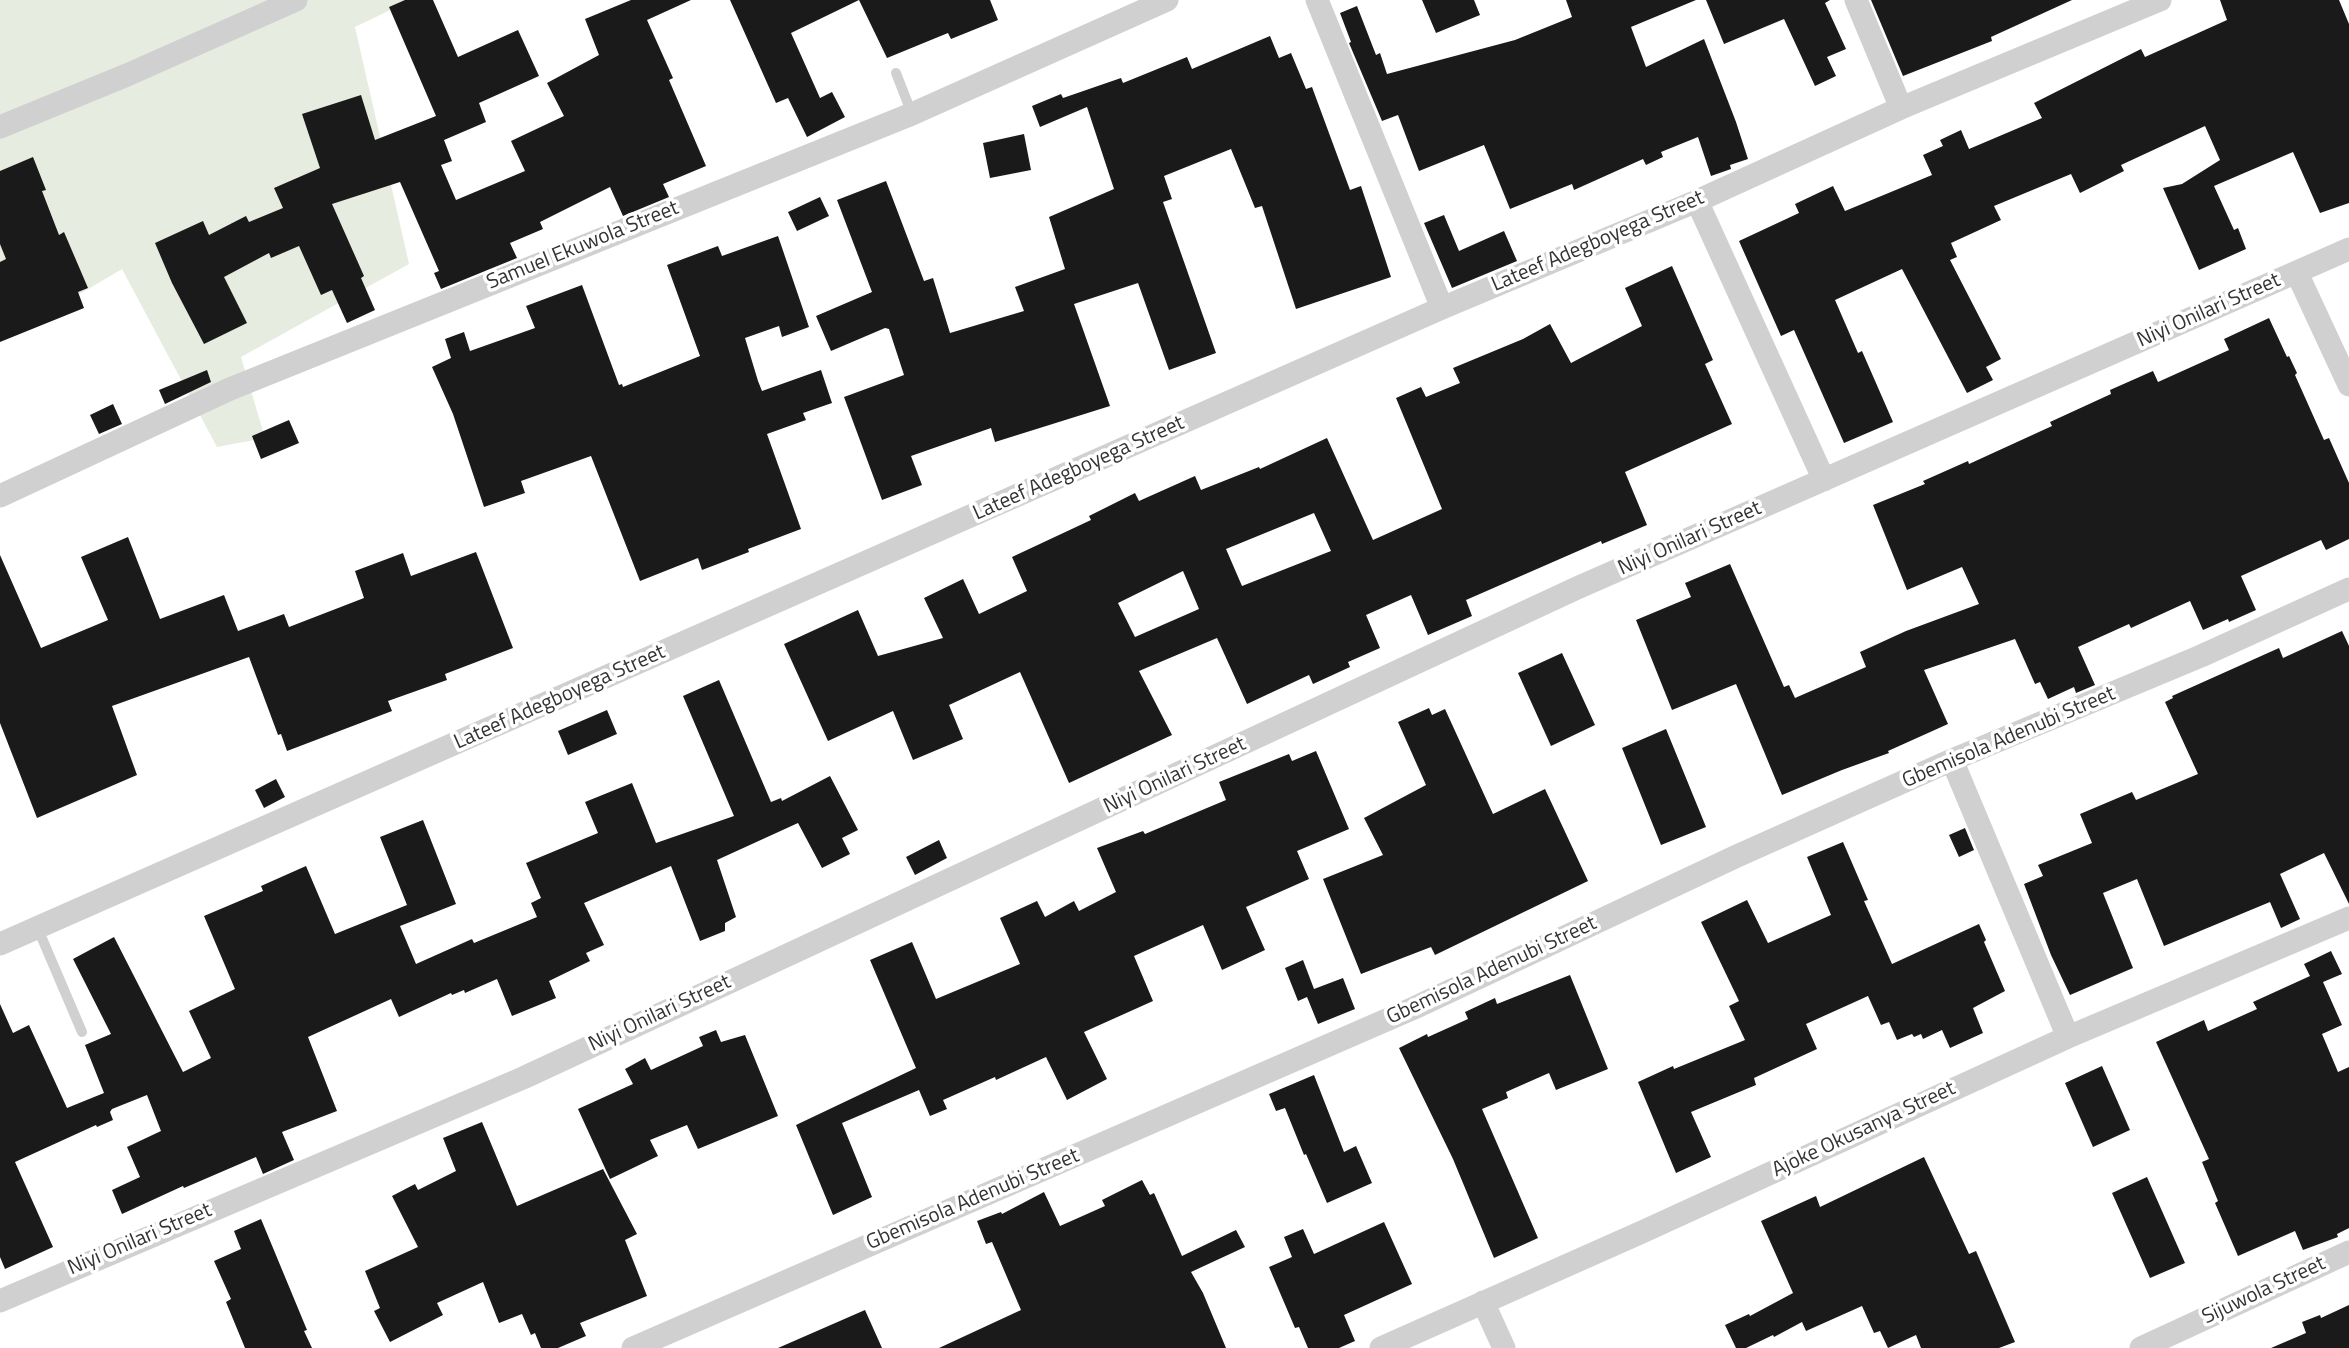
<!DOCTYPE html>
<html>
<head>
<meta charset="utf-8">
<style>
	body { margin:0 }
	canvas { display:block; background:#fff }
</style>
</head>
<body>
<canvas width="2349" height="1348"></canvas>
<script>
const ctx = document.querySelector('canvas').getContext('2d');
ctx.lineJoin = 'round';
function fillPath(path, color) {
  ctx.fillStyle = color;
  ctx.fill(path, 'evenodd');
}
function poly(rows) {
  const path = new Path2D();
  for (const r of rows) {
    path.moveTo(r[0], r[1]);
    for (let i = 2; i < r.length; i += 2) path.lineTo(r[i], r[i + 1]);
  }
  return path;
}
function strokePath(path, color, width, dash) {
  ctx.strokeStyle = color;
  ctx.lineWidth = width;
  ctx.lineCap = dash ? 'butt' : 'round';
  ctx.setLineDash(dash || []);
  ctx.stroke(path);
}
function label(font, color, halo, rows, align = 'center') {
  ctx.font = font + ' "Titillium Web",sans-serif';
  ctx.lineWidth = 7;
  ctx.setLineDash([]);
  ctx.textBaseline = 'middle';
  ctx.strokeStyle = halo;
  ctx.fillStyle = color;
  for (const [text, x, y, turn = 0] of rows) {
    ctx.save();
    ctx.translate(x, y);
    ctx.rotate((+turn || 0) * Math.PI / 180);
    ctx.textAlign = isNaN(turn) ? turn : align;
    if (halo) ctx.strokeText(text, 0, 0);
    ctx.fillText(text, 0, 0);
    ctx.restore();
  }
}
fillPath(poly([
	[0,0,411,0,355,27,409,264,241,357,265,438,217,447,122,269,0,341]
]), '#e6ecdf');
fillPath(poly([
	[405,0,433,0,458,57,518,30,539,76,479,103,486,122,444,140,452,161,441,165,456,200,525,171,511,141,564,116,547,83,599,55,585,19,631,0,691,0,647,20,673,78,669,80,706,166,663,184,669,197,623,216,610,187,540,222,543,229,510,243,517,258,441,289,434,273,439,271,400,182,332,204,364,276,361,278,375,310,347,323,332,290,321,295,299,246,271,258,269,253,224,277,247,323,204,344,172,283,155,243,203,221,209,235,246,216,249,222,283,208,274,188,320,168,302,114,361,95,375,140,436,116,389,7],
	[730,0,859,0,791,33,820,98,832,92,845,117,807,137,788,98,776,103],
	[859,0,990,0,998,20,951,39,948,33,887,58],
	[1422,0,1474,0,1480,15,1436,33],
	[1566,0,1696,0,1631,27,1646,67,1704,39,1736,122,1748,159,1730,165,1731,169,1711,176,1698,137,1661,152,1663,157,1646,165,1643,159,1574,190,1572,184,1510,209,1484,145,1419,171,1398,115,1382,121,1349,43,1351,42,1340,13,1357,6,1376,55,1380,53,1387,74,1515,40,1572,17],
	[1706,0,1830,0,1825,3,1846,49,1827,57,1836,76,1815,86,1784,19,1724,44],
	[1871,0,2072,0,1991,37,1992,41,1903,76],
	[2220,0,2339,0,2349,24,2349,203,2320,213,2293,152,2214,186,2234,230,2238,228,2246,249,2199,270,2163,188,2182,184,2220,160,2205,126,2121,165,2124,171,2080,193,2071,174,1994,206,2001,220,1951,243,1957,257,1950,260,2001,359,1986,367,1993,380,1967,393,1902,269,1835,300,1858,353,1862,351,1893,422,1844,443,1794,330,1781,336,1739,241,1799,213,1795,204,1833,186,1845,211,1932,175,1923,155,1943,146,1940,140,1961,130,1969,149,2042,118,2034,103,2141,49,2145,57,2227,20],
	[1270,36,1279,58,1291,53,1306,89,1312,87,1350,190,1361,186,1391,277,1296,309,1262,206,1255,208,1231,149,1164,176,1172,199,1163,202,1216,353,1169,370,1138,283,1074,304,1110,406,995,442,991,428,911,456,922,485,882,500,844,397,904,375,889,329,885,328,831,351,816,316,872,292,837,200,886,181,924,281,933,278,950,333,1024,311,1015,287,1065,269,1049,217,1114,189,1087,107,1040,127,1032,106,1061,94,1063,98,1121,78,1123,83,1187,57,1192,69],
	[1024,134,1031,170,990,178,983,143],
	[33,157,46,190,42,191,59,235,64,232,88,288,78,292,84,308,0,342,0,262,6,259,0,244,0,171],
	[820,197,829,216,797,231,788,212],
	[1444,215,1459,251,1504,231,1517,261,1452,288,1424,223],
	[778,236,809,327,782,337,779,326,745,338,758,381,762,391,821,370,832,403,803,413,806,420,767,434,801,529,748,549,749,552,702,570,698,558,640,581,591,456,521,481,525,493,484,507,453,414,432,367,451,358,445,339,464,332,470,351,535,328,526,306,582,285,619,385,622,384,623,387,700,356,667,265,718,246,722,256],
	[1672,266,1713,360,1705,364,1732,424,1625,472,1647,525,1602,544,1601,541,1466,600,1472,616,1428,635,1411,595,1366,615,1380,648,1348,662,1350,667,1313,684,1309,675,1247,704,1217,638,1139,671,1172,735,1069,783,1020,672,949,705,963,739,913,760,893,711,828,741,784,644,858,610,878,656,943,638,924,598,963,579,979,614,1027,591,1012,557,1091,520,1089,516,1135,493,1139,501,1195,476,1201,490,1259,467,1260,469,1327,438,1373,540,1442,509,1396,398,1421,387,1426,397,1460,383,1453,368,1523,339,1550,324,1571,363,1642,326,1625,288],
	[1314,513,1331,551,1242,586,1226,549],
	[1183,571,1199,609,1135,637,1118,603],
	[2269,318,2287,357,2289,356,2297,373,2295,375,2324,440,2329,438,2349,483,2349,539,2326,550,2321,540,2241,576,2256,610,2229,622,2228,619,2203,630,2190,601,2131,628,2129,624,2078,647,2095,685,2076,693,2074,687,2048,699,2040,682,2035,684,2015,639,1924,670,1948,724,1888,751,1889,753,1842,770,1782,795,1736,684,1672,710,1636,620,1691,597,1685,583,1730,564,1784,687,1789,685,1795,698,1866,667,1860,652,1906,631,1979,604,1962,567,1907,590,1873,505,1925,484,1923,481,1968,461,1969,464,2052,426,2050,422,2111,394,2110,390,2153,371,2158,382,2229,350,2224,339],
	[207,370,211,382,165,404,159,390],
	[113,404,122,424,99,434,90,415],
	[289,420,299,443,261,459,252,436],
	[128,537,160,619,224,595,238,631,284,614,289,627,364,598,355,571,403,553,411,576,476,552,513,648,445,674,447,680,388,701,392,711,287,751,281,734,278,735,249,657,112,706,137,775,37,818,0,723,0,555,41,648,108,620,81,557],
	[2342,631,2349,646,2349,904,2324,853,2280,874,2300,919,2281,928,2270,902,2164,946,2137,879,2103,893,2133,968,2070,995,2051,955,2024,884,2043,876,2038,865,2092,843,2080,814,2132,792,2136,800,2198,774,2165,702,2173,698,2172,696,2279,648,2283,658],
	[1562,653,1595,725,1551,746,1518,673],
	[719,680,771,802,781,798,782,801,830,776,858,830,842,838,850,854,822,868,798,823,717,860,736,917,725,923,725,931,700,941,671,866,584,903,604,945,586,953,590,961,549,981,556,998,512,1016,497,979,465,993,464,990,452,995,451,993,399,1017,391,999,308,1037,337,1111,282,1132,294,1160,263,1174,256,1157,184,1188,183,1186,122,1214,112,1190,140,1177,127,1147,161,1131,147,1095,112,1109,110,1112,113,1120,97,1127,96,1125,15,1162,53,1247,5,1269,0,1257,0,1004,13,1033,29,1025,67,1108,104,1093,85,1045,111,1034,73,959,114,937,183,1072,211,1058,189,1011,235,989,204,916,263,891,261,886,306,866,335,934,407,905,380,837,423,820,456,904,400,926,416,964,472,939,474,943,537,917,531,903,541,898,526,863,598,833,585,802,632,783,656,843,734,816,683,696],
	[1429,708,1432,715,1445,709,1493,814,1545,789,1588,881,1435,955,1431,947,1361,974,1323,879,1383,855,1364,818,1426,785,1398,722],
	[607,710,617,734,568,755,558,731],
	[1666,729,1706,827,1661,845,1622,748],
	[1316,751,1349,829,1297,851,1309,879,1246,907,1265,950,1222,970,1203,925,1134,956,1153,1001,1084,1032,1107,1079,1067,1100,1046,1057,996,1080,995,1077,943,1100,947,1109,930,1116,919,1090,842,1123,872,1197,833,1215,796,1125,916,1068,870,960,912,942,936,999,1020,964,1000,918,1037,901,1045,917,1074,901,1079,911,1116,892,1097,848,1143,831,1145,834,1226,800,1219,782,1289,754,1292,761],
	[276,779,285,797,264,808,255,790],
	[1965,828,1974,850,1959,857,1949,835],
	[939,840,947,858,915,875,906,857],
	[1843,842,1868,900,1864,901,1892,964,1979,924,1986,940,1984,942,2005,991,1973,1008,1983,1033,1950,1048,1942,1030,1923,1039,1921,1034,1914,1037,1912,1034,1897,1040,1889,1022,1881,1025,1868,996,1806,1024,1817,1049,1754,1078,1756,1085,1691,1112,1711,1157,1676,1173,1638,1082,1673,1066,1674,1069,1745,1040,1729,1006,1739,1001,1701,922,1747,900,1768,943,1831,915,1807,857],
	[2331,951,2342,974,2323,982,2342,1025,2322,1034,2338,1072,2349,1067,2349,1228,2337,1234,2338,1237,2303,1250,2295,1231,2238,1256,2215,1203,2218,1201,2202,1162,2209,1159,2156,1042,2204,1020,2208,1031,2257,1009,2253,1002,2310,976,2304,964],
	[1303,960,1314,989,1343,978,1355,1009,1318,1024,1307,997,1298,1001,1285,968],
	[1570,975,1608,1069,1556,1090,1549,1073,1506,1092,1508,1098,1482,1109,1538,1238,1494,1258,1453,1159,1399,1048,1427,1034,1428,1037,1468,1019,1465,1012,1495,998,1497,1004],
	[716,1030,721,1042,745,1035,778,1116,698,1149,687,1125,650,1140,658,1156,610,1179,578,1109,633,1084,625,1069,645,1058,651,1070,703,1046,699,1037],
	[2102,1066,2130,1130,2093,1147,2065,1083],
	[1314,1075,1344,1152,1356,1146,1372,1183,1327,1203,1306,1154,1304,1155,1285,1108,1276,1111,1269,1094],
	[482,1122,517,1206,603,1169,637,1234,625,1240,647,1296,580,1323,586,1336,558,1348,541,1348,535,1333,531,1335,522,1314,499,1323,483,1282,437,1303,443,1315,390,1342,374,1311,380,1308,365,1271,418,1247,392,1196,415,1184,418,1190,456,1171,443,1138],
	[1924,1157,1969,1254,1976,1251,2015,1342,1999,1348,1921,1348,1916,1335,1888,1348,1880,1331,1874,1333,1862,1306,1806,1331,1802,1322,1774,1337,1773,1335,1746,1348,1736,1348,1725,1325,1749,1314,1750,1316,1793,1293,1761,1221,1816,1196,1820,1207],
	[2147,1177,2185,1263,2150,1278,2112,1193],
	[1142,1180,1150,1195,1154,1193,1182,1256,1236,1230,1245,1247,1191,1272,1203,1293,1226,1348,939,1348,1021,1310,992,1242,986,1244,977,1221,1001,1212,1002,1214,1044,1192,1060,1226,1105,1206,1102,1200],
	[261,1219,307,1330,304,1331,312,1348,245,1348,226,1302,231,1299,214,1261,241,1249,234,1231],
	[1384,1222,1412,1284,1344,1315,1355,1341,1339,1348,1308,1348,1299,1327,1295,1328,1269,1267,1292,1257,1284,1237,1303,1229,1314,1254],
	[2349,1305,2349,1348,2271,1348,2306,1333,2302,1322,2320,1315,2321,1318],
	[865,1310,882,1348,778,1348]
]), '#1a1a1a');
strokePath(poly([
	[896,73,912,114],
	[38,929,82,1032]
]), '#d0d0d0', 10);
strokePath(poly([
	[1317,0,1442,308],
	[1856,0,1901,108],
	[0,127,127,75,296,0],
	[1697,201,1824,480],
	[2297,273,2349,385],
	[0,496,230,389,912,114,1167,0],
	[1952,760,2068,1037],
	[0,944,1442,308,1697,201,1901,108,2160,0],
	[0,1301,523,1078,1577,588,2349,249],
	[1483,1302,1504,1348],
	[633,1348,1414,1008,1737,856,1952,760,2201,656,2349,589],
	[1381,1348,1642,1232,2068,1037,2349,918],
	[2141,1348,2349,1252]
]), '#d0d0d0', 23);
label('21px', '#333', '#fff', [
	["Lateef Adegboyega Street",1598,242,-23],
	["Samuel Ekuwola Street",583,246,-22],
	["Niyi Onilari Street",2209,311,-24],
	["Lateef Adegboyega Street",1079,469,-24],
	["Niyi Onilari Street",1690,539,-24],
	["Lateef Adegboyega Street",560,698,-24],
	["Gbemisola Adenubi Street",2009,738,-23],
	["Niyi Onilari Street",1175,776,-25],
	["Gbemisola Adenubi Street",1492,971,-25],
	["Niyi Onilari Street",660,1014,-25],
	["Ajoke Okusanya Street",1864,1130,-25],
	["Gbemisola Adenubi Street",973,1200,-23],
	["Niyi Onilari Street",140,1240,-23],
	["Sijuwola Street",2264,1291,-25]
]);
</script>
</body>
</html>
